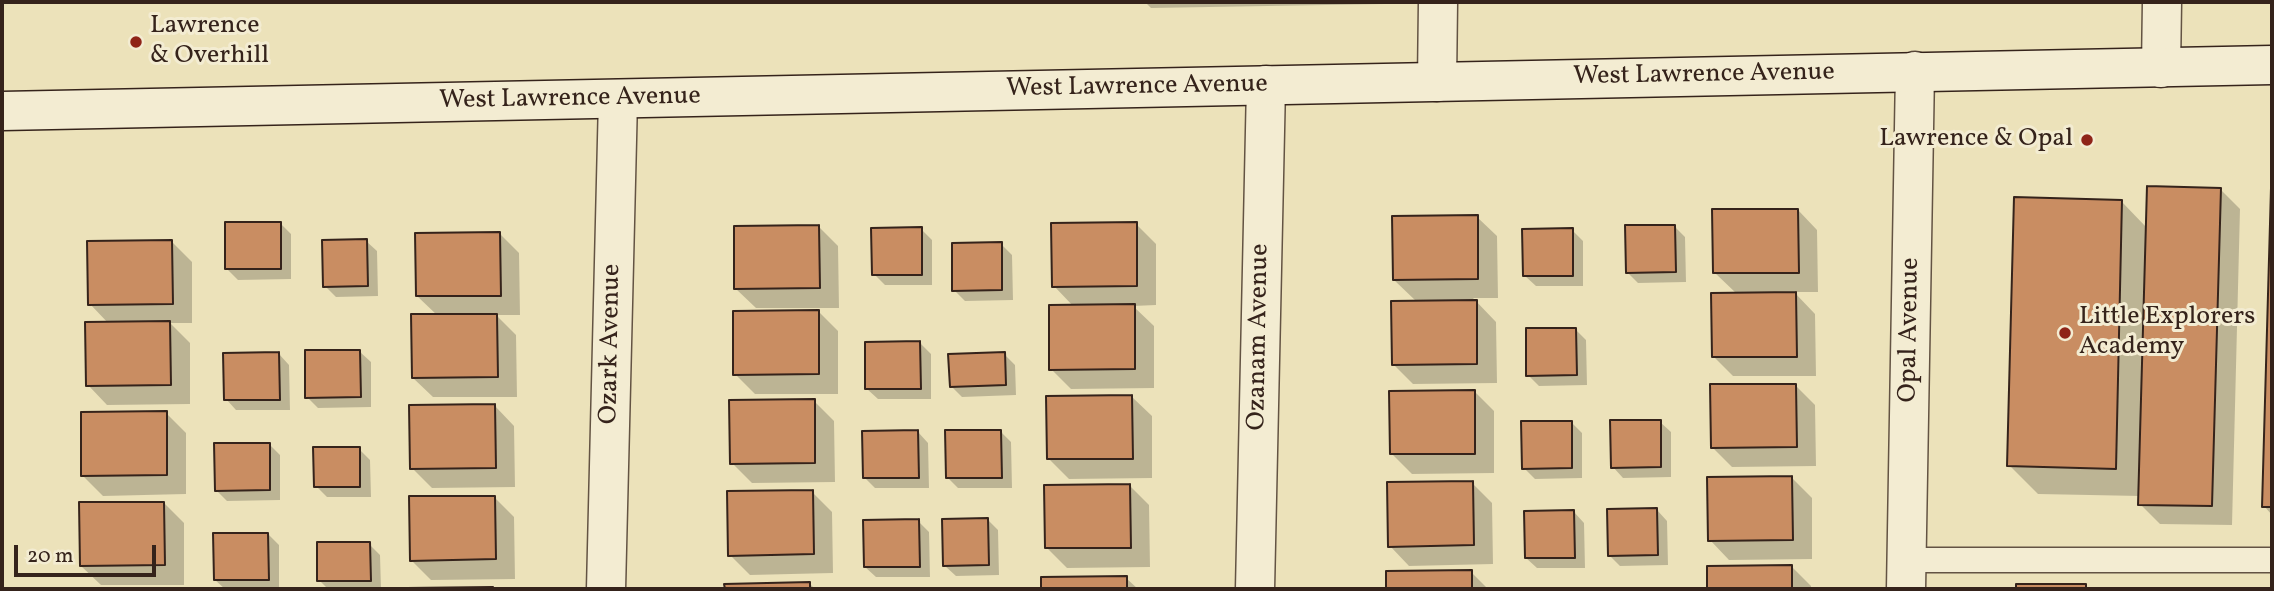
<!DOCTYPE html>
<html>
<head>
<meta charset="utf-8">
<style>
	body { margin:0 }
	#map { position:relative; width:2274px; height:591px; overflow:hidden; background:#ece2ba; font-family:Vollkorn,serif }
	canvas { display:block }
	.frame { position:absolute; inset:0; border:4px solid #35231b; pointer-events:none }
	.scale { position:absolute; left:14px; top:545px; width:142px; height:32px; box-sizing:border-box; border:4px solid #35231b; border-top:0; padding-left:9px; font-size:21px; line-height:24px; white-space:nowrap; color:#35231b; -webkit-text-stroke:5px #f3ecd2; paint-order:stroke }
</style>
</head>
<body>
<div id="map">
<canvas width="2274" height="591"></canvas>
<div class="frame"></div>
<div class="scale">20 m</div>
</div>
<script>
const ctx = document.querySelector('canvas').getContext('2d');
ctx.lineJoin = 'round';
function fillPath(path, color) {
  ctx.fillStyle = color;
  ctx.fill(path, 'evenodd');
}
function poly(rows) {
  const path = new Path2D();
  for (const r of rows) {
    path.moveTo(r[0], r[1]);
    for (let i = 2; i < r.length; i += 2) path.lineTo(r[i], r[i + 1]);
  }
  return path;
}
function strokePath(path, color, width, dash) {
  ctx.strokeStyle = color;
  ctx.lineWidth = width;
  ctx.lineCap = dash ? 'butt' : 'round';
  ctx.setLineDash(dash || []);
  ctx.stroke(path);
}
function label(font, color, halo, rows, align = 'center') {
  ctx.font = font + ' Vollkorn,serif';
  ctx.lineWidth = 6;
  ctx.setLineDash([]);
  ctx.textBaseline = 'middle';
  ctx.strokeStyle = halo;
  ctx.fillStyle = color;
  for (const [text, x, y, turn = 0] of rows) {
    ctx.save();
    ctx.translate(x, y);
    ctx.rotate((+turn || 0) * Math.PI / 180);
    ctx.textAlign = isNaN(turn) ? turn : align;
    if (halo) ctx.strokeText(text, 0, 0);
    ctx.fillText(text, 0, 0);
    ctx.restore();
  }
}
fillPath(poly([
	[1145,2,1385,2,1385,4,1151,8],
	[2220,189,2240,209,2232,525,2160,524,2140,504,2140,496,2038,494,2009,465,2122,202,2147,228],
	[2272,201,2272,515,2264,506],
	[1798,210,1817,230,1818,292,1794,292,1815,314,1816,376,1733,376,1713,356,1737,294,1715,273],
	[1477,217,1497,236,1498,298,1473,298,1496,322,1497,383,1413,384,1393,364,1417,302,1394,280],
	[280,223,291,234,291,279,238,280,227,269],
	[1136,224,1156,244,1156,305,1133,306,1154,326,1154,388,1071,389,1051,369,1074,307,1054,286],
	[818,226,838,246,839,308,756,308,736,289],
	[1674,226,1685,237,1686,282,1638,283,1627,272],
	[921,229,932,240,932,285,885,285,874,274],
	[1572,230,1583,241,1583,286,1536,286,1525,276],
	[499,233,519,253,520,315,496,315,516,335,517,397,433,397,413,378,438,316,417,296],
	[366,241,377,251,378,296,336,297,325,286],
	[172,242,192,262,192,323,170,323,190,343,190,404,107,405,88,385,109,324,90,304],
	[1001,244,1012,255,1013,300,965,301,954,290],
	[818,311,838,331,838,394,755,394,735,374],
	[1575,329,1586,340,1587,385,1539,386,1528,375],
	[920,343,931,354,931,399,878,399,867,389],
	[360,352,371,362,371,407,318,408,307,397],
	[279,354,289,365,290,410,236,410,226,399],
	[1004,354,1015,365,1016,395,962,397,951,386],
	[1795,385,1815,405,1816,466,1732,467,1712,447],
	[1474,391,1494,411,1494,473,1412,474,1392,454],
	[1132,397,1152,416,1152,478,1069,479,1049,459],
	[814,401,834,421,835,482,752,483,732,463],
	[495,406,514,426,515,487,432,488,412,468],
	[166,413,186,433,186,494,103,496,83,476],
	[1571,422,1582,433,1582,478,1535,479,1524,468],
	[1660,422,1671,432,1671,477,1623,478,1613,467],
	[1000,431,1011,442,1012,488,958,488,947,477],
	[918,432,928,443,929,488,875,488,865,478],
	[269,444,280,455,280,500,227,501,216,490],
	[359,449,370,460,371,497,327,497,316,486],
	[1792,478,1812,498,1812,559,1729,560,1710,540],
	[1472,483,1492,503,1493,564,1409,566,1390,546],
	[1130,486,1149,505,1150,567,1067,568,1047,548],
	[812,492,832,512,833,573,750,575,730,555],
	[494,497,514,517,515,579,431,580,411,560],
	[164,503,184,523,184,585,101,585,81,566],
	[1657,510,1667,521,1668,565,1620,566,1609,555],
	[1574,512,1584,523,1585,568,1537,568,1526,558],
	[987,519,998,530,999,575,956,576,945,566],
	[918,521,929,532,930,577,876,577,865,567],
	[268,534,279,545,279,589,225,589,215,580],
	[369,544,380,555,381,589,328,589,319,580],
	[1791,566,1811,586,1811,589,1709,589,1709,568],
	[1471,572,1488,589,1388,589,1387,573],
	[1126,578,1138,589,1043,589,1043,579],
	[810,584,815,589,726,589,726,586]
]), '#0003');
const building = poly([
	[2147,186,2221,188,2212,506,2138,505,2147,186],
	[2271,188,2272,188,2272,507,2262,507,2271,188],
	[2014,197,2122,200,2116,469,2007,466,2014,197],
	[1712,209,1798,209,1799,273,1713,273,1712,209],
	[1478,215,1478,279,1393,280,1392,216,1478,215],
	[225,222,281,222,281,269,225,269,225,222],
	[1137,222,1137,286,1052,287,1051,223,1137,222],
	[819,225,820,288,734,289,734,226,819,225],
	[1625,225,1675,225,1676,272,1626,273,1625,225],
	[922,227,922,275,872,275,871,228,922,227],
	[1573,228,1573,276,1523,276,1522,229,1573,228],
	[500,232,501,296,416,296,415,233,500,232],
	[367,239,368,286,323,287,322,240,367,239],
	[172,240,173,304,88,305,87,241,172,240],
	[1002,242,1002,290,952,291,952,243,1002,242],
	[1796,292,1797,357,1712,357,1711,293,1796,292],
	[1477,300,1477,364,1392,365,1391,301,1477,300],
	[1135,304,1135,369,1049,370,1049,305,1135,304],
	[819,310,819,374,733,375,733,311,819,310],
	[411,314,497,314,498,377,412,378,411,314],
	[170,321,171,385,86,386,85,322,170,321],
	[1526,328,1576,328,1577,375,1526,376,1526,328],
	[920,341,921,389,865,389,865,342,920,341],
	[305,350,360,350,361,397,305,398,305,350],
	[279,352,280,400,224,400,223,353,279,352],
	[1005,352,1006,385,950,387,948,354,1005,352],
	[1710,384,1796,384,1797,447,1711,448,1710,384],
	[1475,390,1475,454,1390,454,1389,391,1475,390],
	[1132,395,1133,459,1047,459,1046,396,1132,395],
	[815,399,815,463,730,464,729,400,815,399],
	[495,404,496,468,410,469,409,405,495,404],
	[167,411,167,475,81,476,81,412,167,411],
	[1610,420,1661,420,1661,467,1611,468,1610,420],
	[1521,421,1572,421,1572,468,1522,469,1521,421],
	[918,430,919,478,863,478,862,431,918,430],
	[945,430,1001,430,1002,478,946,478,945,430],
	[214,443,270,443,270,490,215,491,214,443],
	[313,447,360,447,360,487,314,487,313,447],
	[1792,476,1793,540,1708,541,1707,477,1792,476],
	[1473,481,1474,545,1388,547,1387,482,1473,481],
	[1130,484,1131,548,1045,548,1044,485,1130,484],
	[813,490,814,554,728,556,727,491,813,490],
	[409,496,495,496,496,559,410,561,409,496],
	[79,502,164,502,165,565,80,566,79,502],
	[1657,508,1658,555,1608,556,1607,509,1657,508],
	[1574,510,1575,558,1525,558,1524,511,1574,510],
	[988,518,989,565,943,566,942,519,988,518],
	[919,519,920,567,864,567,863,520,919,519],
	[213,533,268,533,269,580,214,580,213,533],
	[317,542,370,542,371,581,317,581,317,542],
	[1792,565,1792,589,1707,589,1707,566,1792,565],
	[1472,570,1472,589,1386,589,1386,571,1472,570],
	[1127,576,1127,589,1041,589,1041,577,1127,576],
	[810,582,810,589,725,589,724,584,810,582],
	[2016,584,2086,584,2086,589,2016,589,2016,584],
	[493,587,493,589,407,589,407,588,493,587]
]);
fillPath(building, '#c98d62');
strokePath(building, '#35231b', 2);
const service = poly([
	[1907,560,2272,560]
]);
const minor = poly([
	[2161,68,2162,2],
	[1437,82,1438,2],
	[606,589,618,99],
	[1255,589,1266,85],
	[1906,589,1915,71]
]);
const secondary = poly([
	[2,111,2272,65]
]);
strokePath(service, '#635343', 27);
strokePath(minor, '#635343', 41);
strokePath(secondary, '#35231b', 41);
strokePath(service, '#f3ecd2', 24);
strokePath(minor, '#f3ecd2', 38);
strokePath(secondary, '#f3ecd2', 38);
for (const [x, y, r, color] of [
	[136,42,7,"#8f2418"],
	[2087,140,7,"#8f2418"],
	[2065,333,7,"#8f2418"]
]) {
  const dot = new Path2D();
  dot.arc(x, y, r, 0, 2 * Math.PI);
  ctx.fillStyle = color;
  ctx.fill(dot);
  strokePath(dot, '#f3ecd2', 2.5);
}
label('26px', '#35231b', '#f3ecd2', [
	["Lawrence",150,27],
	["& Overhill",150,57],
	["Lawrence & Opal",2073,140,"right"],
	["Little Explorers",2079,318],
	["Academy",2079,348]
], 'left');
label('26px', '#35231b', '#f3ecd2', [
	["West Lawrence Avenue",1704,76,-1],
	["West Lawrence Avenue",1137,88,-1],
	["West Lawrence Avenue",570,100,-1],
	["Opal Avenue",1911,330,-89],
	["Ozanam Avenue",1260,337,-89],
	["Ozark Avenue",612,344,-89]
]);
</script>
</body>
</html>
